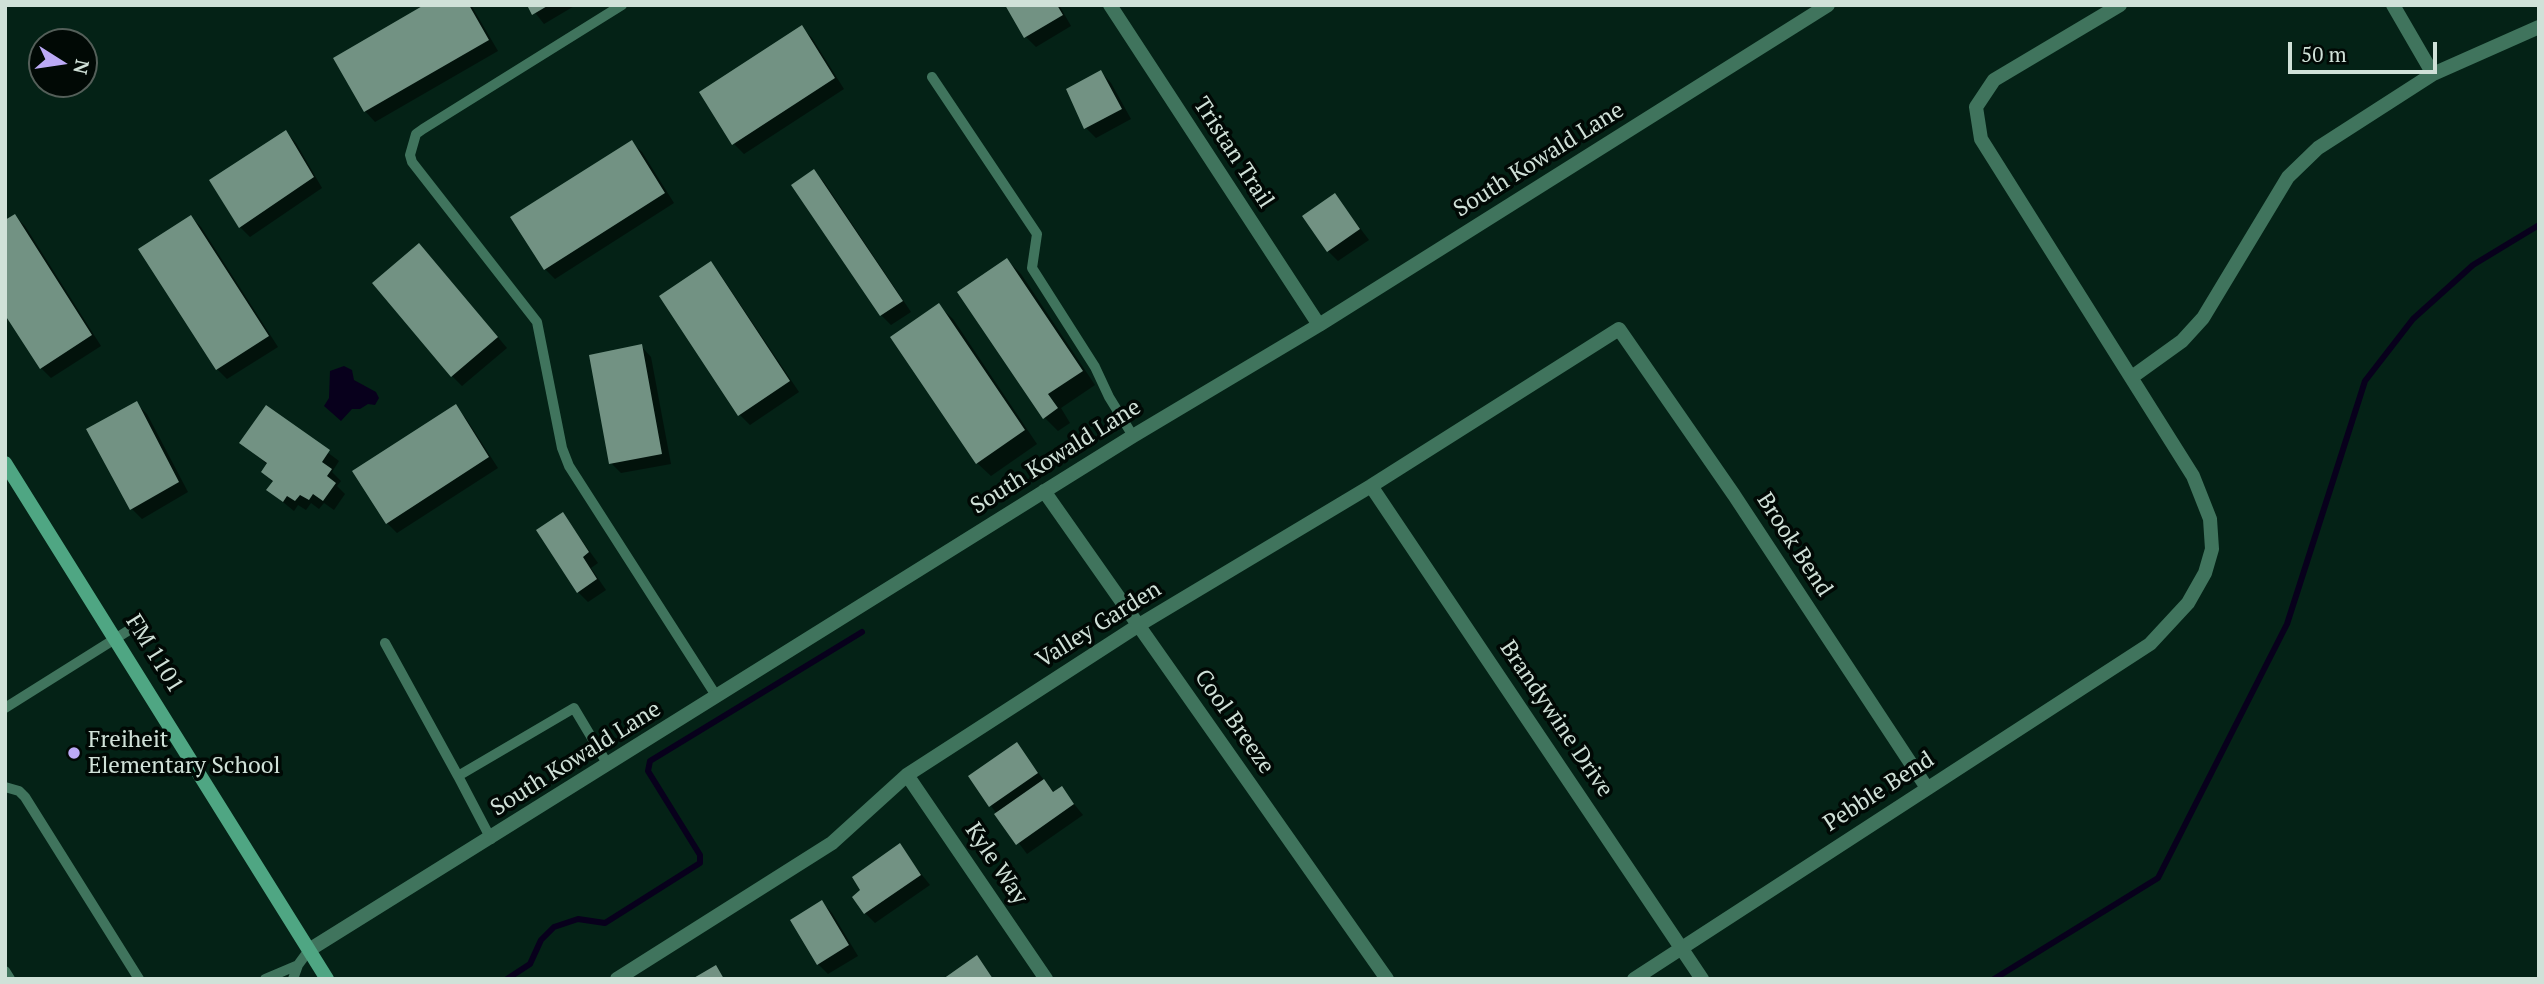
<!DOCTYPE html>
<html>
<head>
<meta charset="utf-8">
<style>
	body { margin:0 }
	#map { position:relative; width:2544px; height:984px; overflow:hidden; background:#042216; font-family:"PT Serif",serif }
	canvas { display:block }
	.frame { position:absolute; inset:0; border:7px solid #d0e1d8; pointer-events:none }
	.north { position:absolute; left:28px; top:28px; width:70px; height:70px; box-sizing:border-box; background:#010905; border:2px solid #545f59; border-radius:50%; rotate:102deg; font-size:19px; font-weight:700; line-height:28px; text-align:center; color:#d0e1d8 }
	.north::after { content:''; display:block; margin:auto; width:24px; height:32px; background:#bcaaf6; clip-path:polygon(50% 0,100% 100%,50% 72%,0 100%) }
	.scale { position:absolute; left:2288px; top:42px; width:149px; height:32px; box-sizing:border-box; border:4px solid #d0e1d8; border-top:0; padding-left:9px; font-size:21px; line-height:24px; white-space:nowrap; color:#d0e1d8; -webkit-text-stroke:5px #010905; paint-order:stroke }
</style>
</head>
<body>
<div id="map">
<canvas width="2544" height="984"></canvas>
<div class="frame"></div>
<div class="north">N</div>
<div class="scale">50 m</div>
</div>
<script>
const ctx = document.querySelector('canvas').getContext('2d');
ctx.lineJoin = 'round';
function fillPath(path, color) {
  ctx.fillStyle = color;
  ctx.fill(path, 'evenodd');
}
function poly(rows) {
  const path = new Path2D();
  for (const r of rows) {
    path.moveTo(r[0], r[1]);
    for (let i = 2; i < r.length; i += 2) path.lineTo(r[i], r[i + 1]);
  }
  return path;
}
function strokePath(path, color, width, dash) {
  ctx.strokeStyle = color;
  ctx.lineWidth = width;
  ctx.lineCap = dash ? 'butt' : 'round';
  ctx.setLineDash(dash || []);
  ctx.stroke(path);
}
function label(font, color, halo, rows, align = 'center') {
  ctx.font = font + ' "PT Serif",serif';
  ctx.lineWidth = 7;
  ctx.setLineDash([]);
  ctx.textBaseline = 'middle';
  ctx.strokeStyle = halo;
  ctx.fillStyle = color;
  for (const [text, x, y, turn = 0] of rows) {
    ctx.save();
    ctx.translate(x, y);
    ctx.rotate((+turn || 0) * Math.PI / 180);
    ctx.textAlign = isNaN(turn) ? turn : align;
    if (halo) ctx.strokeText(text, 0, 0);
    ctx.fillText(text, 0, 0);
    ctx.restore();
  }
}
fillPath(poly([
	[344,366,352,370,354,380,376,392,379,398,375,405,368,404,360,409,352,409,341,421,324,406,329,398,330,371]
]), '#08001c');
fillPath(poly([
	[427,5,471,5,498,51,375,122,365,111,335,59],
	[529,5,576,5,544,24],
	[1007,5,1059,5,1071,26,1036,47,1026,37],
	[802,28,812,38,844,89,744,154,734,144],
	[1101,72,1111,83,1131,119,1096,138,1086,128,1068,90],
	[286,132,296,143,322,188,250,237,240,227],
	[631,142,642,152,674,203,555,279,545,269],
	[814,171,824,182,911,312,891,325,881,315,793,185],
	[1335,195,1369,240,1338,261,1328,251],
	[15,216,25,226,101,346,51,378,41,368,5,312],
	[191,217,201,227,278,347,227,379,217,369],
	[429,255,507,348,462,386,452,376],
	[1007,260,1021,274,1095,385,1061,408,1070,423,1058,431,1044,417],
	[710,263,720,274,799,392,750,425,740,415,661,297],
	[939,306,953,319,1037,444,991,476,977,463],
	[641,346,651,357,671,464,621,473,611,463],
	[137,404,147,414,188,492,142,519,132,509,88,430],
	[267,407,339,461,332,472,341,481,337,486,345,494,334,510,324,503,319,509,311,503,306,510,298,505,294,511,268,490,274,483,263,472,268,465,242,443],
	[455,407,465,417,498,468,397,533,387,523],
	[563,514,598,563,591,568,606,590,588,602,578,592],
	[1017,745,1047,784,1055,793,1061,788,1083,815,1027,854,991,806],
	[899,846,930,885,875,923,865,913],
	[822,902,832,913,858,956,828,974,818,964]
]), '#0007');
strokePath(poly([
	[507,979,530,964,541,940,554,927,578,919,605,923,700,863,700,855,648,771,650,761,862,632],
	[1994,979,2158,878,2287,624,2365,381,2413,319,2473,265,2539,225]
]), '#08001c', 6);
fillPath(poly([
	[424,5,469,5,489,40,364,112,333,58],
	[527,5,549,5,532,15],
	[1005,5,1057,5,1063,15,1024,38],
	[802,25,835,78,732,145,699,92],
	[1101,70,1122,109,1084,129,1066,89],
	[286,130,314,177,239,228,209,180],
	[632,140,665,193,544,270,510,217],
	[814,169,903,301,880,316,791,185],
	[1335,193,1360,229,1327,252,1302,216],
	[15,214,92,335,40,369,5,315,5,220],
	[191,215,269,336,216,370,138,249],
	[419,243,498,337,451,377,372,283],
	[1007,258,1083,371,1048,394,1058,408,1043,419,957,292],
	[711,261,790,381,738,416,659,296],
	[939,303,1025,430,976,464,890,337],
	[642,344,662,454,609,464,589,355],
	[137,401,179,482,130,510,86,429],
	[456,404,489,457,386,524,352,471],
	[266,405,330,450,322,462,332,469,327,476,336,483,323,501,313,494,309,500,300,495,295,501,287,496,283,502,266,490,273,481,261,472,267,463,239,443],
	[563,512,589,552,583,557,597,579,577,593,536,530],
	[1017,742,1038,773,989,807,968,776],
	[1044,779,1053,792,1062,786,1074,804,1016,845,994,814],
	[900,843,921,875,864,914,852,897,860,890,852,877],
	[822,900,849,945,817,965,790,920],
	[977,955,993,979,943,979],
	[716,965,724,979,692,979]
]), '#729283');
strokePath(poly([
	[622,5,423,129,416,134,410,155,412,162,537,322,562,448,569,466,717,697],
	[932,77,1037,234,1032,268,1095,367,1109,397,1133,436],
	[385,643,458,776,574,708,608,765],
	[5,708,134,627],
	[458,776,491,839],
	[5,787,19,791,25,797,139,979],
	[5,971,10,979],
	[265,979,298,965],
	[293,979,298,965,309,950]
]), '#40745d', 10);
strokePath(poly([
	[1110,5,1319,325],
	[2393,5,2433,74],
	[2132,377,2182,341,2203,318,2288,177,2318,148,2433,74,2539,27],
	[1371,486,1702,979],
	[1044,491,1387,979],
	[907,775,1046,979],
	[309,950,1133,436,1319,325,1828,5],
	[617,979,832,843,907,775,1139,625,1371,486,1619,329,1734,495,1927,788],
	[1634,979,2150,644,2188,603,2205,573,2212,549,2210,519,2193,476,1981,139,1976,107,1994,80,2120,5]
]), '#40745d', 14);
strokePath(poly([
	[5,463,327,979]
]), '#4fa683', 14);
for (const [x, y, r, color] of [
	[74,753,7,"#bcaaf6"]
]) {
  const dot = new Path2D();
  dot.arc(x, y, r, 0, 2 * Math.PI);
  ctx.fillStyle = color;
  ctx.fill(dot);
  strokePath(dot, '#010905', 2.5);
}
label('23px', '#d0e1d8', '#010905', [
	["Tristan Trail",1233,153,57],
	["South Kowald Lane",1539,160,-32],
	["South Kowald Lane",1056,457,-32],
	["Brook Bend",1794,545,57],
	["Valley Garden",1099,625,-32],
	["FM 1101",154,654,58],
	["Brandywine Drive",1556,719,56],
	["Cool Breeze",1234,722,55],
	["South Kowald Lane",576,759,-32],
	["Pebble Bend",1879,792,-33],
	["Kyle Way",996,864,56]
]);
label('23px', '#d0e1d8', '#010905', [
	["Freiheit",88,740],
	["Elementary School",88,766]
], 'left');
</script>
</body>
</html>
